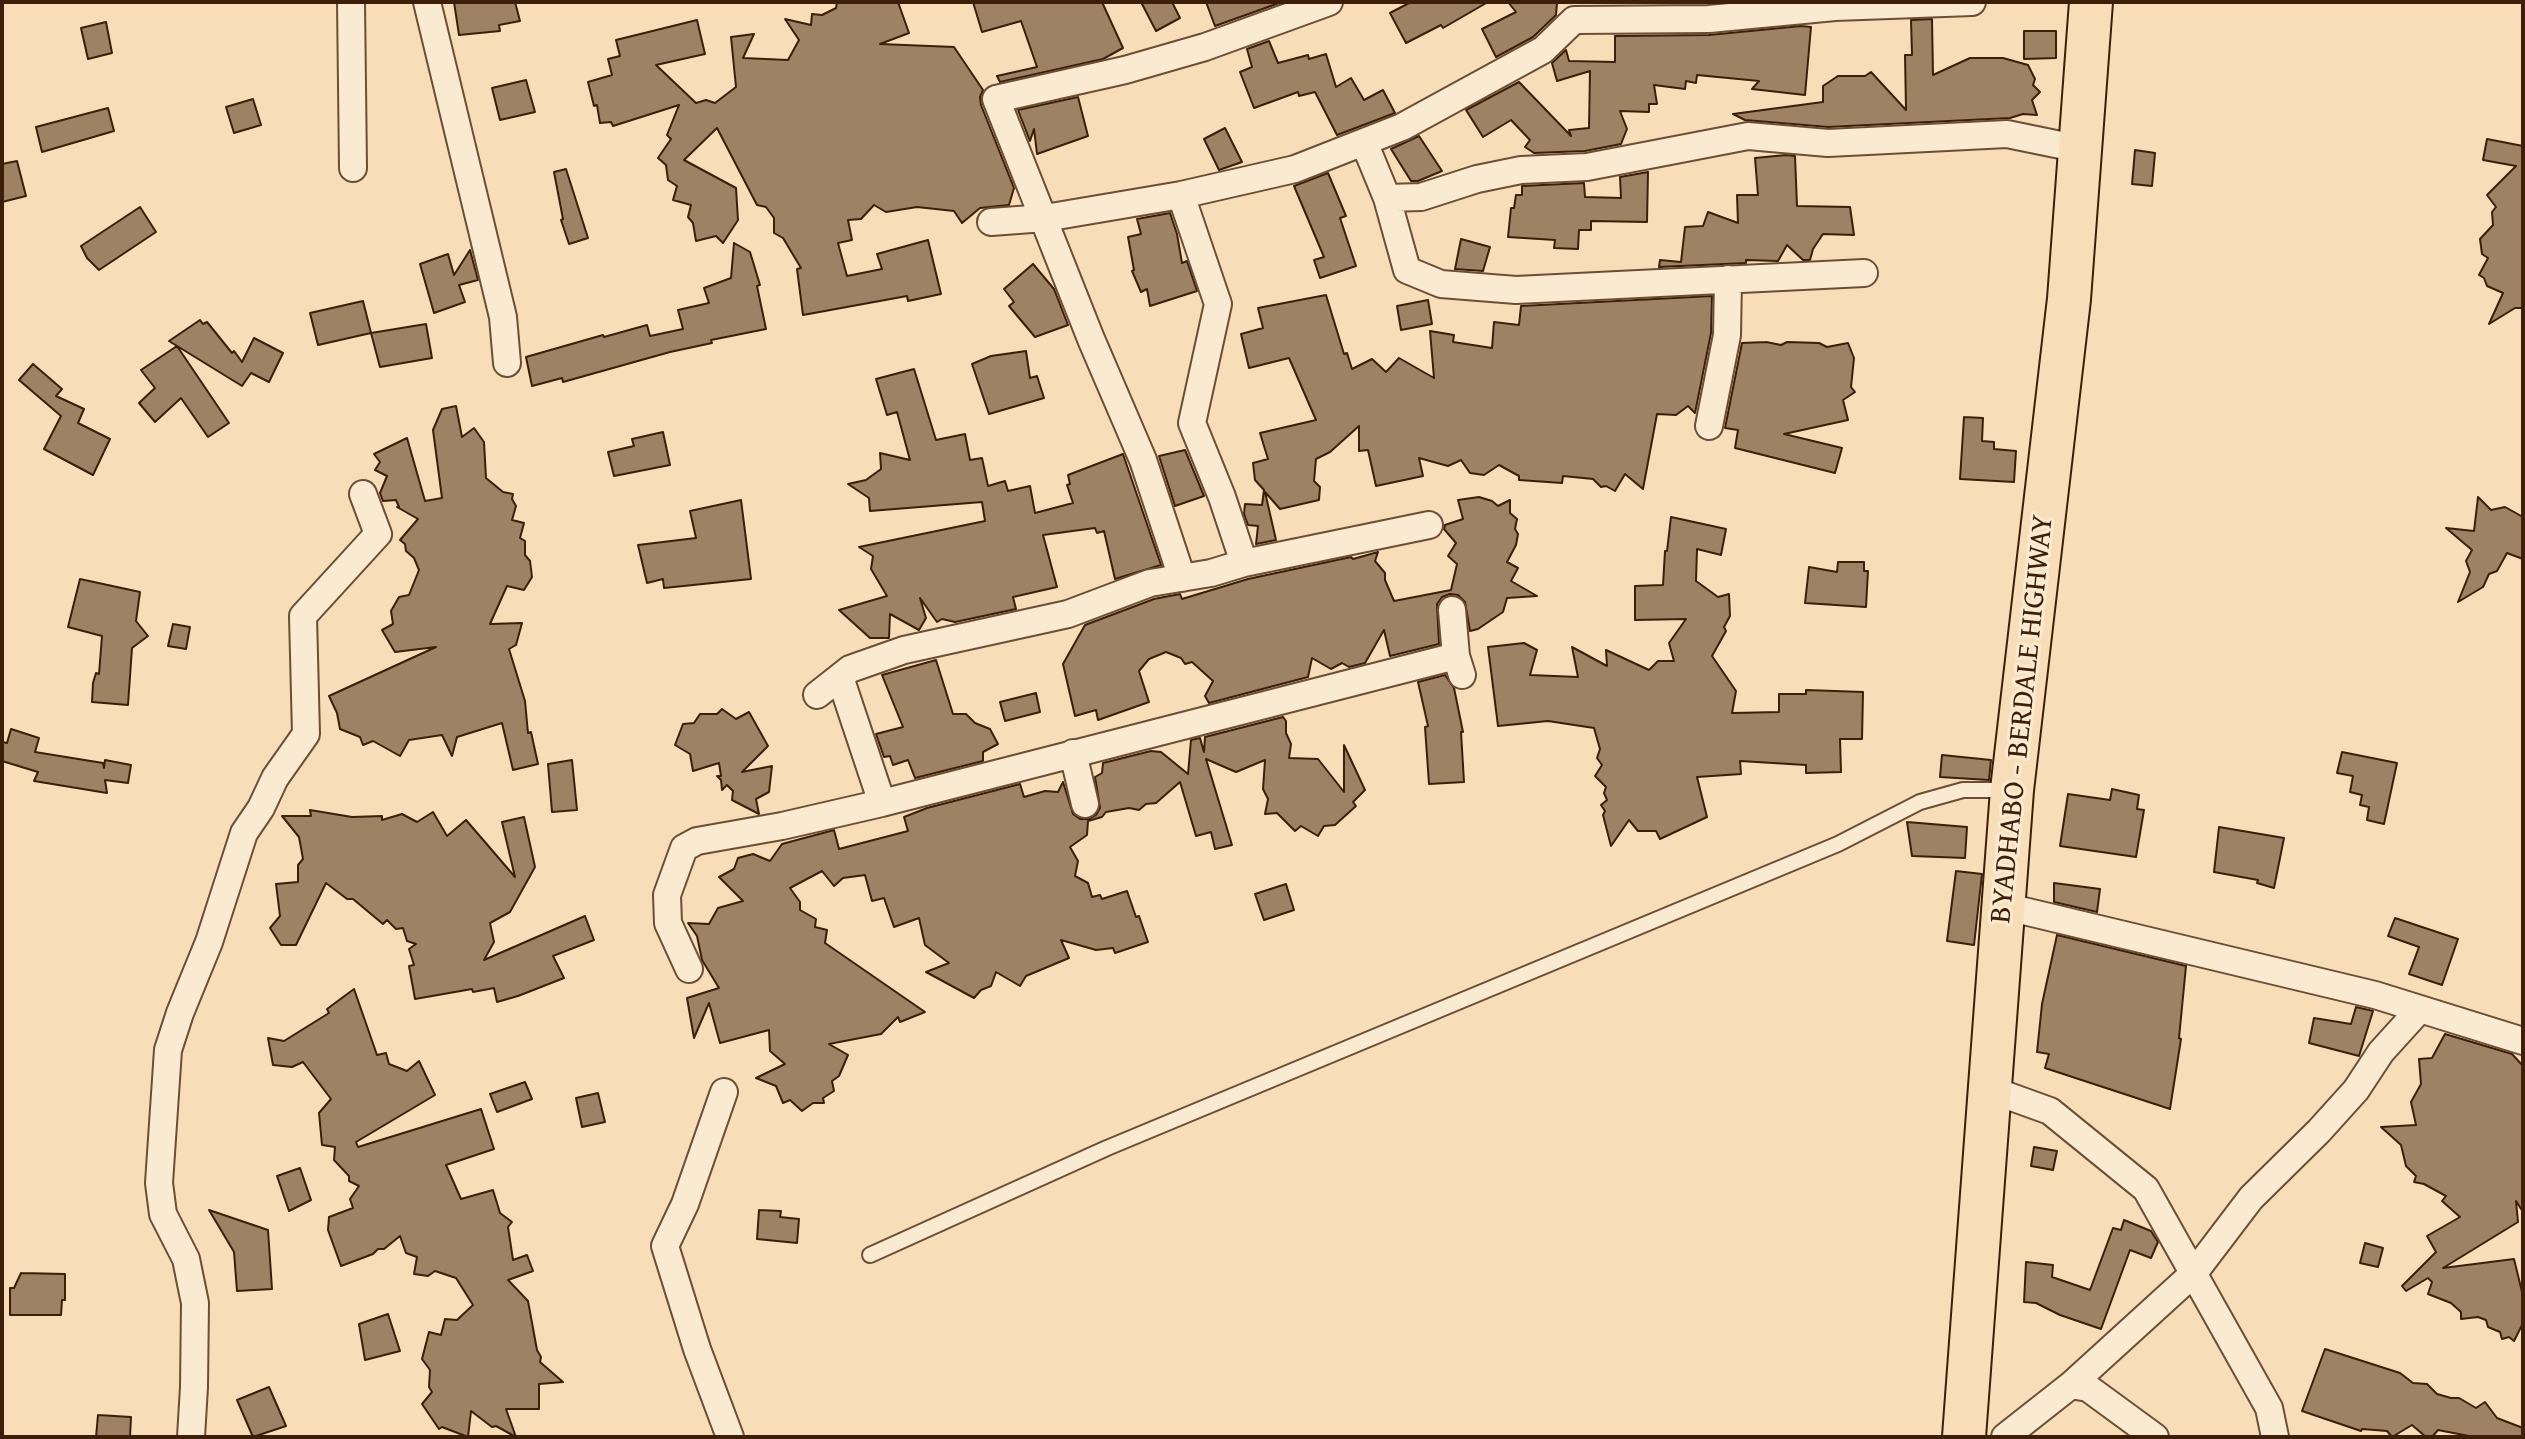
<!DOCTYPE html>
<html>
<head>
<meta charset="utf-8">
<style>
	body { margin:0 }
	#map { position:relative; width:2525px; height:1439px; overflow:hidden; background:#f8deb8; font-family:"Gentium Book Plus",serif }
	canvas { display:block }
	.frame { position:absolute; inset:0; border:4px solid #3c1e09; pointer-events:none }
</style>
</head>
<body>
<div id="map">
<canvas width="2525" height="1439"></canvas>
<div class="frame"></div>
</div>
<script>
const ctx = document.querySelector('canvas').getContext('2d');
ctx.lineJoin = 'round';
function fillPath(path, color) {
  ctx.fillStyle = color;
  ctx.fill(path, 'evenodd');
}
function poly(rows) {
  const path = new Path2D();
  for (const r of rows) {
    path.moveTo(r[0], r[1]);
    for (let i = 2; i < r.length; i += 2) path.lineTo(r[i], r[i + 1]);
  }
  return path;
}
function strokePath(path, color, width, dash) {
  ctx.strokeStyle = color;
  ctx.lineWidth = width;
  ctx.lineCap = dash ? 'butt' : 'round';
  ctx.setLineDash(dash || []);
  ctx.stroke(path);
}
function label(font, color, halo, rows, align = 'center') {
  ctx.font = font + ' "Gentium Book Plus",serif';
  ctx.lineWidth = 6;
  ctx.setLineDash([]);
  ctx.textBaseline = 'middle';
  ctx.strokeStyle = halo;
  ctx.fillStyle = color;
  for (const [text, x, y, turn = 0] of rows) {
    ctx.save();
    ctx.translate(x, y);
    ctx.rotate((+turn || 0) * Math.PI / 180);
    ctx.textAlign = isNaN(turn) ? turn : align;
    if (halo) ctx.strokeText(text, 0, 0);
    ctx.fillText(text, 0, 0);
    ctx.restore();
  }
}
const building = poly([
	[454,2,515,2,520,21,499,25,500,31,459,35,454,2],
	[837,2,898,2,909,33,880,44,954,47,983,90,980,97,981,105,1014,188,1009,205,980,208,962,223,954,211,917,207,886,212,874,205,861,219,848,220,852,240,838,243,847,276,882,269,877,254,928,240,941,294,908,301,907,296,803,315,797,269,801,268,783,238,774,233,774,218,766,207,757,205,717,128,684,160,736,188,738,220,723,243,716,236,696,241,693,223,688,217,691,205,673,200,677,186,668,180,666,165,658,158,671,139,667,135,679,105,613,126,611,122,600,123,597,105,594,106,588,82,612,75,608,59,620,56,616,40,697,20,705,54,656,65,696,103,706,100,715,103,736,87,731,37,754,34,743,58,788,60,799,40,785,19,811,25,812,14,822,15,836,8,837,2],
	[973,2,1102,2,1123,48,1103,59,1000,82,997,76,1037,67,1021,21,982,32,973,2],
	[1141,2,1172,2,1180,18,1156,31,1141,2],
	[1206,2,1282,2,1215,26,1206,2],
	[1411,2,1488,2,1443,28,1441,25,1406,43,1390,13,1411,2],
	[1508,2,1557,3,1556,15,1533,37,1496,57,1482,29,1516,12,1508,2],
	[1932,19,1933,75,1970,58,2003,58,2028,65,2035,79,2033,85,2040,92,2032,100,2037,115,2023,114,2010,118,1828,127,1745,120,1733,114,1823,102,1823,86,1838,76,1865,76,1871,72,1906,110,1905,55,1912,55,1911,20,1932,19],
	[106,22,112,53,88,59,81,28,106,22],
	[1801,26,1811,27,1805,95,1752,89,1759,81,1697,75,1696,83,1686,81,1685,89,1654,85,1657,104,1649,104,1649,112,1620,111,1627,129,1621,144,1585,151,1534,153,1525,147,1530,140,1511,120,1483,137,1466,110,1519,82,1571,136,1569,130,1589,128,1590,71,1557,81,1552,63,1566,50,1569,61,1615,62,1615,36,1709,35,1801,26],
	[2024,31,2056,31,2056,58,2024,59,2024,31],
	[1269,41,1278,63,1308,55,1309,59,1326,54,1336,87,1351,78,1364,100,1383,90,1395,113,1337,135,1315,92,1299,96,1298,92,1254,108,1240,72,1252,67,1247,49,1269,41],
	[526,80,535,112,500,120,492,88,526,80],
	[1078,97,1088,136,1037,154,1034,129,1030,141,1018,110,1078,97],
	[253,99,261,125,234,133,226,107,253,99],
	[108,108,114,131,42,152,36,127,108,108],
	[1225,128,1242,162,1219,170,1204,139,1225,128],
	[1419,136,1442,171,1418,181,1411,181,1391,149,1419,136],
	[2487,139,2523,146,2523,308,2515,308,2489,324,2503,293,2487,286,2484,278,2479,275,2488,258,2482,254,2480,239,2493,225,2492,212,2496,207,2487,195,2516,166,2483,160,2487,139],
	[2135,150,2155,153,2152,186,2132,184,2135,150],
	[1786,155,1795,156,1797,206,1850,207,1854,235,1823,234,1813,249,1810,260,1803,260,1787,245,1778,261,1746,260,1746,263,1659,267,1660,260,1681,262,1685,227,1703,226,1708,212,1738,223,1737,195,1758,195,1755,158,1786,155],
	[17,161,26,196,2,202,2,164,17,161],
	[566,169,588,238,569,244,561,220,563,219,554,172,566,169],
	[1648,172,1647,222,1591,221,1591,230,1579,230,1578,249,1554,248,1555,240,1508,237,1511,208,1514,208,1516,195,1522,195,1522,186,1584,183,1585,197,1621,198,1620,177,1648,172],
	[1328,173,1346,216,1340,218,1356,266,1320,278,1314,260,1324,257,1294,186,1328,173],
	[140,207,156,232,99,270,87,258,81,246,140,207],
	[1170,213,1177,234,1182,263,1187,261,1197,291,1150,306,1147,289,1141,292,1132,271,1134,270,1128,237,1141,234,1137,219,1170,213],
	[1461,239,1490,247,1483,271,1455,269,1461,239],
	[734,243,750,252,760,285,757,286,766,329,711,340,712,343,670,352,563,382,562,378,532,386,526,357,603,335,604,337,647,325,650,336,683,329,678,310,709,303,704,288,731,278,734,243],
	[470,250,478,280,459,285,465,302,434,313,420,264,448,254,454,275,470,250],
	[1033,264,1054,289,1068,325,1035,337,1009,306,1014,302,1004,289,1033,264],
	[1326,295,1344,354,1347,353,1352,369,1372,359,1386,372,1399,358,1434,378,1430,331,1454,335,1453,342,1492,348,1494,322,1519,325,1521,306,1712,296,1711,333,1695,413,1688,406,1676,415,1657,414,1643,489,1625,474,1615,491,1606,486,1601,487,1593,479,1563,476,1562,483,1519,480,1519,476,1499,465,1484,475,1470,473,1461,460,1448,466,1419,458,1423,476,1376,486,1368,450,1359,451,1359,426,1330,452,1316,459,1314,481,1320,487,1319,500,1280,509,1265,492,1276,540,1256,544,1258,526,1248,525,1244,514,1245,504,1262,505,1264,490,1255,480,1253,463,1268,459,1260,433,1316,420,1289,358,1249,368,1241,334,1263,328,1258,308,1326,295],
	[1428,300,1432,324,1401,330,1397,306,1428,300],
	[363,301,371,333,318,345,310,313,363,301],
	[200,320,203,324,207,322,232,353,234,351,242,362,254,338,283,353,269,382,251,373,242,386,169,341,200,320],
	[426,324,432,358,380,367,371,333,426,324],
	[1766,342,1781,345,1787,342,1819,343,1827,347,1848,343,1854,358,1851,387,1855,392,1843,400,1848,420,1784,434,1842,448,1835,473,1735,448,1738,430,1725,428,1742,343,1766,342],
	[177,346,229,423,208,437,181,398,155,422,139,403,155,388,141,370,177,346],
	[1026,351,1030,378,1037,376,1044,398,989,414,972,364,991,356,1026,351],
	[33,364,62,389,56,396,84,409,78,423,110,439,93,475,44,449,61,416,19,380,33,364],
	[914,369,936,440,965,434,970,460,982,458,988,486,1005,481,1008,491,1030,486,1035,513,1073,503,1067,485,1070,484,1068,475,1123,454,1161,565,1115,579,1104,531,1097,533,1095,528,1043,535,1057,587,1013,597,1016,609,955,622,942,619,937,622,920,598,926,618,919,630,890,614,889,638,870,638,839,610,887,596,871,569,873,556,859,547,985,521,982,502,870,511,869,498,848,484,866,480,881,469,880,453,910,460,897,412,887,415,876,379,914,369],
	[456,406,462,437,474,428,484,442,486,478,503,492,513,494,512,499,516,506,512,520,524,523,520,538,525,541,525,555,530,561,532,577,524,590,507,586,490,624,522,623,516,645,509,649,525,701,528,733,531,732,538,764,513,770,502,723,457,737,452,756,442,735,409,740,400,756,373,741,363,745,360,737,340,729,337,713,329,696,436,647,395,652,382,630,393,624,391,611,399,597,409,595,419,570,414,558,406,551,405,544,400,540,418,519,397,507,399,507,396,500,383,501,380,493,387,476,375,470,380,462,374,454,407,438,425,501,442,498,433,430,442,409,456,406],
	[1964,417,1983,418,1982,441,1994,442,1994,449,2016,451,2014,482,1960,479,1964,417],
	[663,432,670,465,614,476,608,452,634,446,632,439,663,432],
	[1185,450,1204,496,1175,506,1159,456,1185,450],
	[1479,497,1492,501,1498,506,1510,500,1510,513,1517,519,1515,529,1518,534,1516,545,1507,562,1518,568,1511,581,1537,596,1507,598,1503,612,1478,629,1470,631,1465,602,1458,595,1450,594,1442,597,1437,604,1439,644,1390,656,1384,630,1365,663,1349,667,1342,663,1331,669,1312,658,1308,677,1209,703,1205,696,1213,681,1192,662,1185,664,1181,658,1166,652,1149,659,1139,671,1149,702,1098,720,1096,710,1075,716,1063,664,1085,625,1154,599,1180,594,1182,599,1248,579,1351,557,1353,559,1378,552,1375,561,1385,573,1385,580,1394,601,1451,590,1457,564,1448,556,1456,543,1444,529,1445,525,1463,519,1458,500,1479,497],
	[2478,497,2491,510,2505,507,2523,517,2523,559,2507,553,2497,571,2489,574,2483,587,2458,602,2470,572,2466,561,2472,550,2446,528,2474,531,2478,497],
	[741,500,751,579,664,588,663,579,647,583,638,545,696,538,690,511,741,500],
	[1671,517,1726,529,1721,555,1697,549,1696,581,1718,597,1729,594,1730,616,1724,627,1726,631,1712,656,1736,691,1732,713,1779,712,1779,694,1806,694,1806,690,1863,692,1862,739,1840,739,1841,772,1806,773,1806,765,1740,761,1741,774,1697,777,1707,817,1660,839,1656,831,1638,831,1629,820,1611,846,1603,815,1605,811,1601,805,1607,800,1604,793,1606,787,1595,776,1602,765,1597,758,1600,749,1594,728,1548,721,1498,726,1488,647,1524,643,1537,650,1530,675,1578,677,1572,647,1607,666,1606,650,1649,670,1658,661,1674,661,1669,643,1686,619,1635,620,1635,586,1663,585,1665,551,1667,551,1671,517],
	[1838,562,1864,562,1864,571,1868,571,1866,607,1805,603,1809,567,1837,572,1838,562],
	[80,579,140,592,136,621,148,636,132,648,128,705,92,702,93,683,96,673,99,674,102,636,68,627,80,579],
	[173,624,190,627,186,649,168,646,173,624],
	[936,660,953,714,966,714,975,723,990,729,998,744,983,752,983,761,915,778,908,760,893,765,890,756,884,757,876,734,903,727,882,675,936,660],
	[1445,675,1454,688,1463,732,1461,732,1464,782,1429,784,1425,727,1428,726,1418,682,1445,675],
	[1036,693,1040,712,1005,721,1000,702,1036,693],
	[722,709,736,719,749,712,768,746,742,772,772,766,769,792,756,799,759,814,732,800,733,791,727,785,722,790,721,780,717,776,721,776,719,763,693,771,690,754,675,745,683,724,694,723,700,714,717,714,722,709],
	[1283,717,1286,721,1286,733,1291,744,1289,758,1318,759,1344,792,1344,745,1365,790,1353,802,1356,806,1335,825,1324,826,1318,836,1301,826,1295,831,1277,813,1265,814,1268,799,1263,789,1265,760,1236,772,1206,759,1232,845,1215,849,1211,832,1196,836,1180,782,1156,803,1146,804,1139,810,1129,808,1106,812,1102,817,1088,821,1087,835,1070,847,1078,861,1075,876,1088,883,1092,897,1100,895,1102,899,1127,891,1136,917,1139,916,1148,942,1115,953,1113,948,1096,950,1061,940,1069,958,1026,976,1020,986,996,972,991,986,981,990,974,998,926,972,949,963,925,945,919,918,894,927,884,898,872,901,865,875,843,878,834,886,822,871,790,888,800,902,800,910,816,919,815,927,827,930,825,943,925,1012,900,1022,898,1017,881,1034,829,1044,848,1055,839,1076,832,1081,834,1091,823,1098,824,1103,813,1103,802,1111,790,1100,783,1103,776,1086,756,1078,785,1064,770,1051,769,1030,720,1043,709,1003,694,1038,687,998,719,988,702,960,697,936,688,923,709,924,718,908,743,901,719,877,734,869,738,858,753,854,770,861,782,844,834,830,839,849,908,831,904,817,927,808,1020,784,1024,797,1045,791,1058,792,1063,782,1073,814,1080,819,1089,819,1096,815,1100,808,1095,777,1102,773,1103,763,1151,751,1161,752,1188,774,1191,740,1200,738,1204,752,1205,737,1283,717],
	[11,729,39,738,35,752,103,763,104,768,105,760,131,765,128,783,105,780,107,793,34,781,38,772,2,761,2,742,7,743,11,729],
	[2342,752,2397,763,2384,824,2367,820,2369,807,2360,805,2362,795,2350,792,2353,776,2337,773,2342,752],
	[1942,755,1991,760,1989,780,1940,777,1942,755],
	[572,760,577,810,552,812,548,764,572,760],
	[2112,789,2139,795,2137,809,2144,810,2136,857,2060,846,2068,794,2110,800,2112,789],
	[310,810,352,817,382,816,382,820,402,814,417,822,433,812,447,836,466,820,515,877,502,822,524,817,535,867,510,912,490,923,494,942,484,960,585,916,594,940,553,956,564,978,518,996,497,1002,494,988,473,992,472,989,415,999,409,966,414,965,409,949,416,944,407,941,403,928,396,929,387,920,383,924,353,899,347,899,326,883,296,945,281,945,270,928,280,916,276,884,298,882,298,865,303,859,299,837,282,816,311,816,310,810],
	[1907,822,1967,827,1965,858,1912,856,1907,822],
	[2219,827,2284,838,2274,888,2257,883,2258,880,2214,872,2219,827],
	[1956,871,1982,874,1974,945,1947,941,1956,871],
	[2054,883,2100,889,2097,912,2054,902,2054,883],
	[1286,884,1294,910,1264,920,1255,894,1286,884],
	[2395,918,2458,939,2442,985,2409,974,2419,947,2388,936,2395,918],
	[2057,935,2186,966,2179,1038,2181,1039,2170,1109,2045,1068,2049,1054,2037,1052,2042,1004,2057,935],
	[354,989,377,1055,386,1053,389,1064,407,1071,419,1061,435,1095,356,1142,358,1147,481,1109,494,1149,446,1165,461,1199,493,1190,500,1213,512,1222,508,1227,513,1260,527,1255,533,1271,508,1280,528,1301,537,1350,541,1357,540,1362,563,1382,539,1384,539,1409,506,1409,516,1437,496,1426,492,1427,471,1411,468,1437,442,1427,439,1429,422,1404,432,1392,429,1387,430,1370,422,1359,429,1332,441,1335,445,1319,457,1320,473,1305,456,1278,435,1271,428,1276,414,1274,417,1257,406,1253,400,1236,384,1249,378,1249,373,1254,341,1266,328,1230,329,1217,353,1208,350,1199,359,1186,349,1181,349,1176,334,1160,335,1147,322,1145,319,1113,331,1099,303,1062,292,1067,273,1065,268,1038,284,1041,329,1013,327,1009,354,989],
	[2356,1007,2373,1011,2359,1056,2309,1043,2314,1018,2351,1024,2356,1007],
	[2445,1034,2512,1054,2523,1066,2523,1212,2516,1201,2518,1222,2443,1268,2514,1259,2523,1296,2523,1323,2514,1341,2509,1337,2502,1339,2500,1332,2488,1327,2486,1320,2478,1317,2461,1319,2461,1312,2451,1303,2428,1294,2432,1282,2428,1278,2406,1291,2402,1286,2436,1252,2427,1236,2460,1217,2442,1201,2446,1196,2424,1184,2414,1182,2416,1176,2406,1166,2401,1145,2381,1127,2416,1125,2411,1102,2421,1084,2419,1059,2432,1058,2445,1034],
	[525,1082,532,1099,497,1112,490,1094,525,1082],
	[598,1093,605,1122,582,1127,576,1098,598,1093],
	[2034,1147,2057,1151,2053,1170,2031,1166,2034,1147],
	[300,1168,311,1200,289,1211,277,1176,300,1168],
	[209,1210,268,1230,272,1289,237,1291,234,1252,209,1210],
	[759,1210,781,1211,780,1217,799,1219,797,1243,757,1239,759,1210],
	[2124,1220,2151,1231,2158,1242,2151,1258,2130,1250,2101,1329,2060,1315,2036,1303,2024,1302,2026,1262,2053,1265,2052,1277,2090,1290,2113,1228,2121,1230,2124,1220],
	[2365,1243,2383,1248,2378,1267,2360,1263,2365,1243],
	[21,1273,65,1274,65,1300,62,1300,61,1315,10,1315,10,1288,14,1288,21,1273],
	[388,1314,400,1351,365,1360,359,1324,388,1314],
	[2325,1349,2400,1373,2413,1383,2427,1384,2437,1394,2451,1398,2459,1398,2476,1408,2485,1402,2497,1418,2523,1428,2523,1437,2474,1437,2438,1430,2432,1437,2426,1437,2412,1425,2392,1437,2387,1431,2362,1429,2361,1431,2302,1411,2325,1349],
	[269,1387,286,1426,253,1437,237,1400,269,1387],
	[98,1415,131,1417,130,1437,96,1437,98,1415]
]);
fillPath(building, '#9e8264');
strokePath(building, '#3c1e09', 2);
const lane = poly([
	[870,1255,1107,1148,1838,844,1920,802,1963,790,2010,790]
]);
const street = poly([
	[351,2,353,168],
	[427,2,503,317,507,363],
	[1364,142,1387,198,1407,270,1441,284,1516,290,1864,273],
	[1181,195,1218,304,1192,423,1222,497,1244,563],
	[1387,198,1421,197,1477,179,1521,170,1587,167,1748,136,1828,143,2007,134,2080,149],
	[991,222,1045,218,1181,195,1295,169,1402,127,1543,50,1574,20,1709,19,1835,7,1972,2],
	[1709,426,1727,335,1728,279],
	[1182,578,1143,460,1091,339,996,99,1125,70,1205,47,1329,2],
	[1452,610,1456,656,1462,675],
	[840,677,882,803],
	[817,695,850,669,904,650,1068,614,1150,583,1211,573,1244,563,1429,525],
	[1073,753,1085,804],
	[2003,906,2375,995,2523,1041],
	[689,969,668,923,667,895,684,848,697,841,782,826,882,803,1456,656],
	[1989,1089,2050,1111,2146,1189,2269,1408,2275,1437],
	[724,1092,685,1204,665,1246,697,1349,730,1437],
	[2071,1385,2194,1273,2251,1198,2319,1131,2356,1090,2381,1052,2420,1009],
	[191,1437,194,1387,195,1303,186,1259,163,1214,159,1183,168,1050,180,1013,209,942,244,833,261,808,275,778,306,734,303,616,378,534,363,494],
	[2005,1437,2071,1385,2088,1388,2155,1437]
]);
const primary = poly([
	[1964,1437,2012,790,2069,299,2091,2]
]);
strokePath(lane, '#6b4e35', 18);
strokePath(street, '#6b4e35', 30);
strokePath(primary, '#3c1e09', 46);
strokePath(lane, '#faead1', 14);
strokePath(street, '#faead1', 26);
strokePath(primary, '#f8deb8', 42);
label('30px', '#3c1e09', '#faead1', [
	["BYADHABO - BERDALE HIGHWAY",2023,719,-84]
]);
</script>
</body>
</html>
